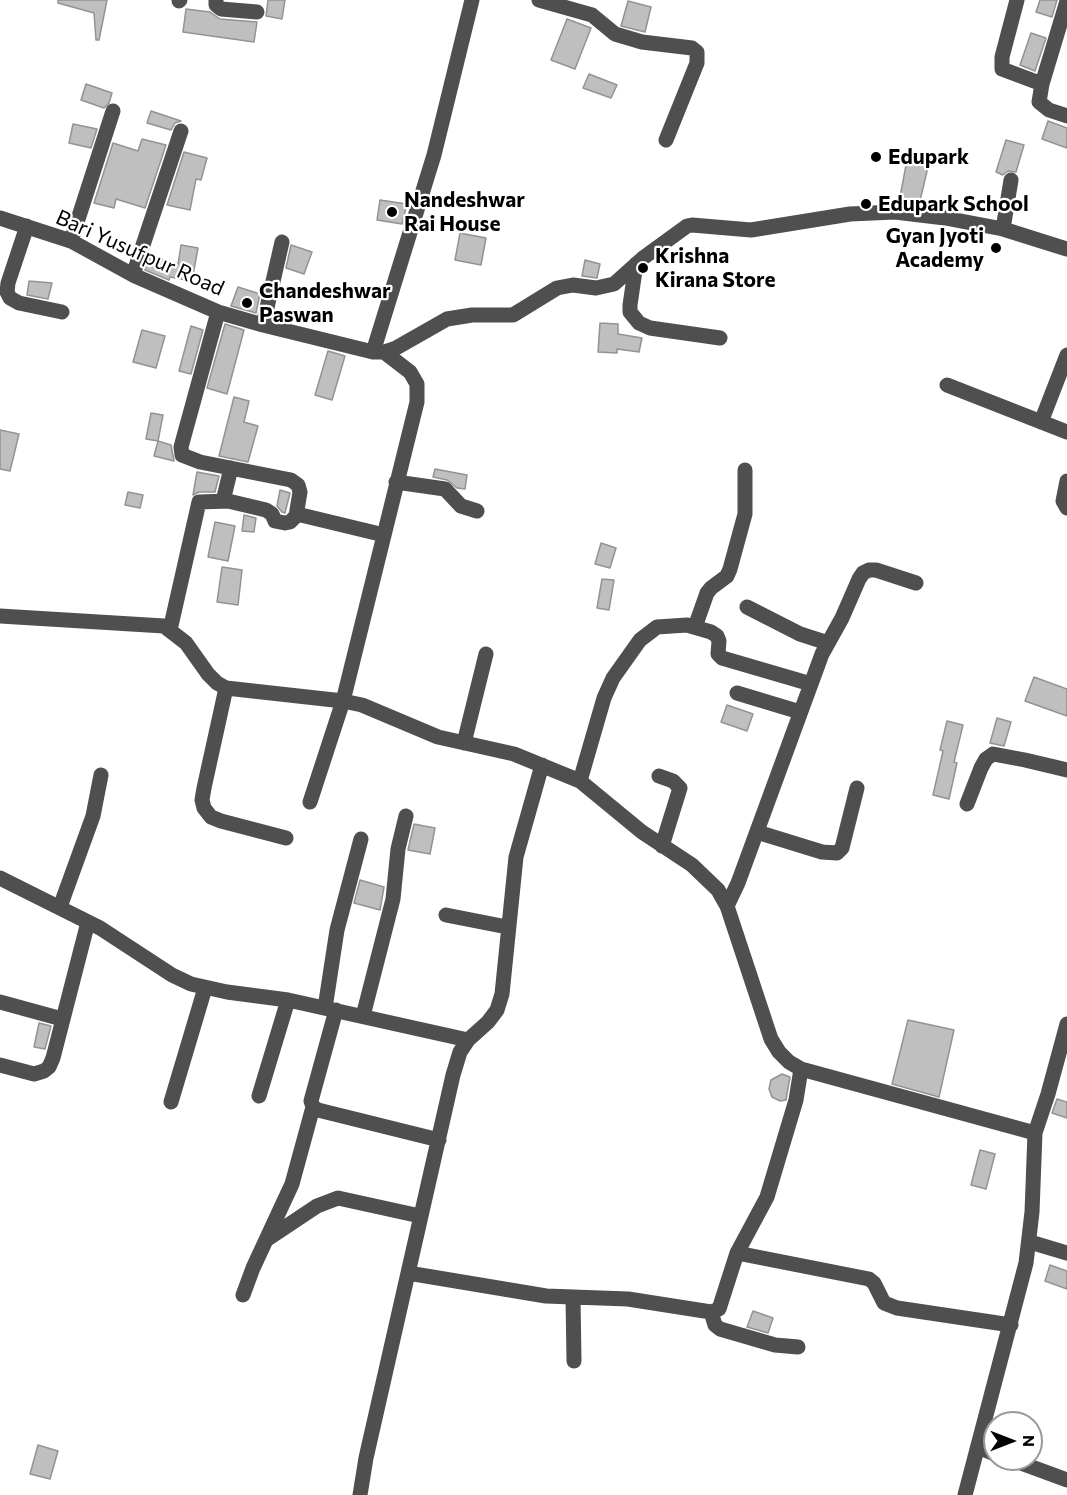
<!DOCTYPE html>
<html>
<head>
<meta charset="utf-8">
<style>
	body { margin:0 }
	#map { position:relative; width:1067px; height:1495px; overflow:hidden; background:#fff; font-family:Commissioner,sans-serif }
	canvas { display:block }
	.north { position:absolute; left:983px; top:1411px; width:60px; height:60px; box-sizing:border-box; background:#fff; border:2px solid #999; border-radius:50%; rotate:90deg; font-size:16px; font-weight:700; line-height:24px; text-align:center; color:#000 }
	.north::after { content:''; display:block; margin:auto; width:21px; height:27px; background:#000; clip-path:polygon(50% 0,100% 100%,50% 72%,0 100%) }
</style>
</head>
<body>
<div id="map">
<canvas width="1067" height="1495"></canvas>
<div class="north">N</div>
</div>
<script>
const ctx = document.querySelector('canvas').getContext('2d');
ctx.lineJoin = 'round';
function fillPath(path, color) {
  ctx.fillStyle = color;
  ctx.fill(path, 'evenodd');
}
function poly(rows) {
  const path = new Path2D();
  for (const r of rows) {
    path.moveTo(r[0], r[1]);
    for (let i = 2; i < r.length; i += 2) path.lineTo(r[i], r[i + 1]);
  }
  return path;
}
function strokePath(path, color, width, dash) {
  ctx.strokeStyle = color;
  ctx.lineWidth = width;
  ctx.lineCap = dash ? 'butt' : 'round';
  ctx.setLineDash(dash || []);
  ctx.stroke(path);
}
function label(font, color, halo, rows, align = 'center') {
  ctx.font = font + ' Commissioner,sans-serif';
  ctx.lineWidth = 4.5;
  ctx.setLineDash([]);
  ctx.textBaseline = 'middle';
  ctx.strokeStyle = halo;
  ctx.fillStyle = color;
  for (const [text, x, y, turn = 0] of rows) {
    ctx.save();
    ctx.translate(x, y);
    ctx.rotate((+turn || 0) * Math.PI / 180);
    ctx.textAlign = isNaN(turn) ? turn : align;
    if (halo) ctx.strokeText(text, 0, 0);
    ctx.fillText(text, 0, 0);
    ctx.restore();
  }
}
const building = poly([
	[58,0,107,0,99,40,96,40,94,13,58,3,58,0],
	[268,0,285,0,282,19,266,16,268,0],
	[1040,0,1057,0,1052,17,1036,12,1040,0],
	[628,1,651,7,645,32,621,26,628,1],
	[186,9,210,12,220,19,257,22,254,42,183,32,186,9],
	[567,19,591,28,575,69,551,60,567,19],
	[1031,33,1046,38,1035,71,1020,65,1031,33],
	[589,74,617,85,611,98,583,88,589,74],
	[86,84,112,93,109,103,104,108,81,100,86,84],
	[151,111,181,121,175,123,171,130,147,123,151,111],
	[1048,121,1067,128,1067,148,1042,139,1048,121],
	[73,124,97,129,91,148,69,143,73,124],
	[142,139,166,145,145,208,116,199,114,208,94,203,113,143,138,151,142,139],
	[1006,140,1024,145,1016,172,1008,171,1003,175,996,172,1006,140],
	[184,152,207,158,201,180,196,179,190,210,167,205,184,152],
	[907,160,928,167,919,205,899,202,907,160],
	[380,200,407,204,402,224,377,220,380,200],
	[460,233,486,238,481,265,455,260,460,233],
	[181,245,198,248,192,281,170,277,169,280,145,270,150,256,178,264,181,245],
	[291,245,312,252,304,274,286,268,291,245],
	[585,260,600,264,597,278,582,276,585,260],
	[29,281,52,283,48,299,27,295,29,281],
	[238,287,260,294,256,313,231,306,238,287],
	[600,323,618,324,618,334,642,338,639,352,617,349,617,353,598,352,600,323],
	[225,324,244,330,227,394,207,388,225,324],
	[191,326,203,330,191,374,179,371,191,326],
	[142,330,165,336,156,368,133,362,142,330],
	[328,351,345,356,332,400,315,395,328,351],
	[234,397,249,401,244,422,258,426,248,462,219,456,234,397],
	[151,413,163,415,158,441,146,439,151,413],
	[0,430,19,434,10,471,0,469,0,430],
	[158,441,171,445,174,461,154,456,158,441],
	[435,469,467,475,465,489,457,488,447,480,433,477,435,469],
	[197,472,219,476,215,492,199,492,193,495,197,472],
	[280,490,290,493,285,513,282,512,277,506,280,490],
	[128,492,143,495,140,508,125,505,128,492],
	[244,515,256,518,254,532,242,531,244,515],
	[215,522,235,526,228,561,208,557,215,522],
	[601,543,616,548,610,568,595,564,601,543],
	[222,567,242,570,238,605,217,602,222,567],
	[602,579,614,580,609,610,597,608,602,579],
	[1034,677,1067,689,1067,716,1025,701,1034,677],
	[727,705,753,714,747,731,721,722,727,705],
	[997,718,1011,722,1004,746,990,743,997,718],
	[947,721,963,725,954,762,957,763,949,799,933,795,943,751,940,750,947,721],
	[414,824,435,828,430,854,408,850,414,824],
	[360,880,384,887,380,910,354,903,360,880],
	[908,1020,954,1030,939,1097,892,1084,908,1020],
	[39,1023,51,1026,45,1049,34,1047,39,1023],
	[782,1074,790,1077,786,1100,780,1101,772,1097,769,1089,771,1080,782,1074],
	[1057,1099,1067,1102,1067,1118,1052,1113,1057,1099],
	[980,1150,995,1154,986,1189,971,1185,980,1150],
	[1050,1265,1067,1271,1067,1289,1045,1281,1050,1265],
	[753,1311,773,1318,768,1333,747,1327,753,1311],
	[38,1445,58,1451,50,1479,30,1474,38,1445]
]);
fillPath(building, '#bfbfbf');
strokePath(building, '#939393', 1.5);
strokePath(poly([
	[216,0,216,5,221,9,257,12],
	[539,0,592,15,615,34,642,42,692,48,697,52,697,63,666,140],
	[1017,0,1002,57,1002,69,1042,84],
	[179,1,180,0],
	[1067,1,1042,84,1039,102,1049,110,1067,116],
	[0,218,71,241,133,275,218,312,263,325,373,352,384,352,396,348,447,319,472,315,513,315,557,288,573,285,596,288,614,284,643,258,687,226,692,225,751,230,850,214,895,212,945,218,1003,229,1067,249],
	[27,226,8,283,7,292,10,298,19,303,62,312],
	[1003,229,1011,180],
	[71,241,113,111],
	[636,264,630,305,630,312,639,323,650,328,720,338],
	[133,275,181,131],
	[218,312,181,447,182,455,200,462,291,480,298,485,300,492,296,516],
	[263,325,282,242],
	[373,352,434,155,472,0],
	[947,385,1067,432],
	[1041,422,1067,355],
	[1067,481,1063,501,1067,508],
	[396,482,445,489,461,506,477,511],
	[223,501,231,468],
	[747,607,800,634,828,643],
	[0,616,164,626,186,643,208,674,217,683,226,688,343,701,362,705,438,737,514,754,580,781,642,832,692,865,718,890,727,906,771,1039,779,1052,789,1062,801,1069,1035,1133],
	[695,627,707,593,711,588,727,576,730,569,745,514,745,470],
	[170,630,199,502,228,501,266,510,272,514,275,521,285,523,290,522,296,516,301,515,384,535],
	[226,688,204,788,202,800,204,808,211,817,221,821,286,838],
	[737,693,800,712],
	[464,743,486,654],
	[659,776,673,781,680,788,662,846],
	[580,781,604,698,613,678,640,640,657,627,687,625,711,632,717,636,719,641,718,654,722,658,811,684],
	[310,802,343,701,417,402,417,384,410,372,384,352],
	[967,804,981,768,986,759,993,754,1025,760,1067,770],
	[757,832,822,852,837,853,842,848,857,788],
	[0,878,100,928,172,975,191,984,227,992,288,1000,468,1040],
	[727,906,738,883,822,654,842,618,859,579,863,573,869,570,876,570,916,583],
	[60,907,93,816,101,775],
	[446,915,507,927],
	[0,1002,62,1019],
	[325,1008,337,930,361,839],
	[336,1010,311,1101,313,1107,318,1110,439,1140],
	[363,1016,393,899,398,849,406,816],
	[0,1065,34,1074,44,1071,49,1067,53,1058,88,922],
	[259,1096,288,1000],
	[171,1102,205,988],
	[313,1107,292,1184,266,1240,317,1206,338,1198,420,1216],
	[1030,1242,1067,1253],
	[737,1253,869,1279,874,1283,884,1303,897,1308,1011,1325],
	[408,1273,546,1296,628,1299,711,1312,719,1309,737,1253,767,1197,796,1100,801,1069],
	[243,1295,253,1268,266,1240],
	[573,1297,574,1361],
	[711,1312,715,1325,720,1329,775,1345,798,1347],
	[978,1447,995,1454],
	[1010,1459,1067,1480],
	[360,1495,366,1458,453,1075,460,1052,468,1040,488,1022,497,1010,502,994,516,857,542,765],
	[965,1495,1026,1263,1032,1212,1035,1133,1048,1094,1067,1024]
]), '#4f4f4f', 15);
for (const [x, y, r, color] of [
	[876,157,6,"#000"],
	[866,204,6,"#000"],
	[392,212,6,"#000"],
	[996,248,6,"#000"],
	[643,268,6,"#000"],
	[247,303,6,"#000"]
]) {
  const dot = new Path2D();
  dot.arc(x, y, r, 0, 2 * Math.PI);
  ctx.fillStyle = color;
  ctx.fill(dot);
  strokePath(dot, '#fff', 2);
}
label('bold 21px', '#000', '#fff', [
	["Edupark",888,157],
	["Nandeshwar",404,200],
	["Rai House",404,224],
	["Edupark School",878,204],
	["Gyan Jyoti",984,236,"right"],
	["Academy",984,260,"right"],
	["Krishna",655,256],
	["Kirana Store",655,280],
	["Chandeshwar",259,291],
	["Paswan",259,315]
], 'left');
label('21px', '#000', '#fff', [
	["Bari Yusufpur Road",140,253,24]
]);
</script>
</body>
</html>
